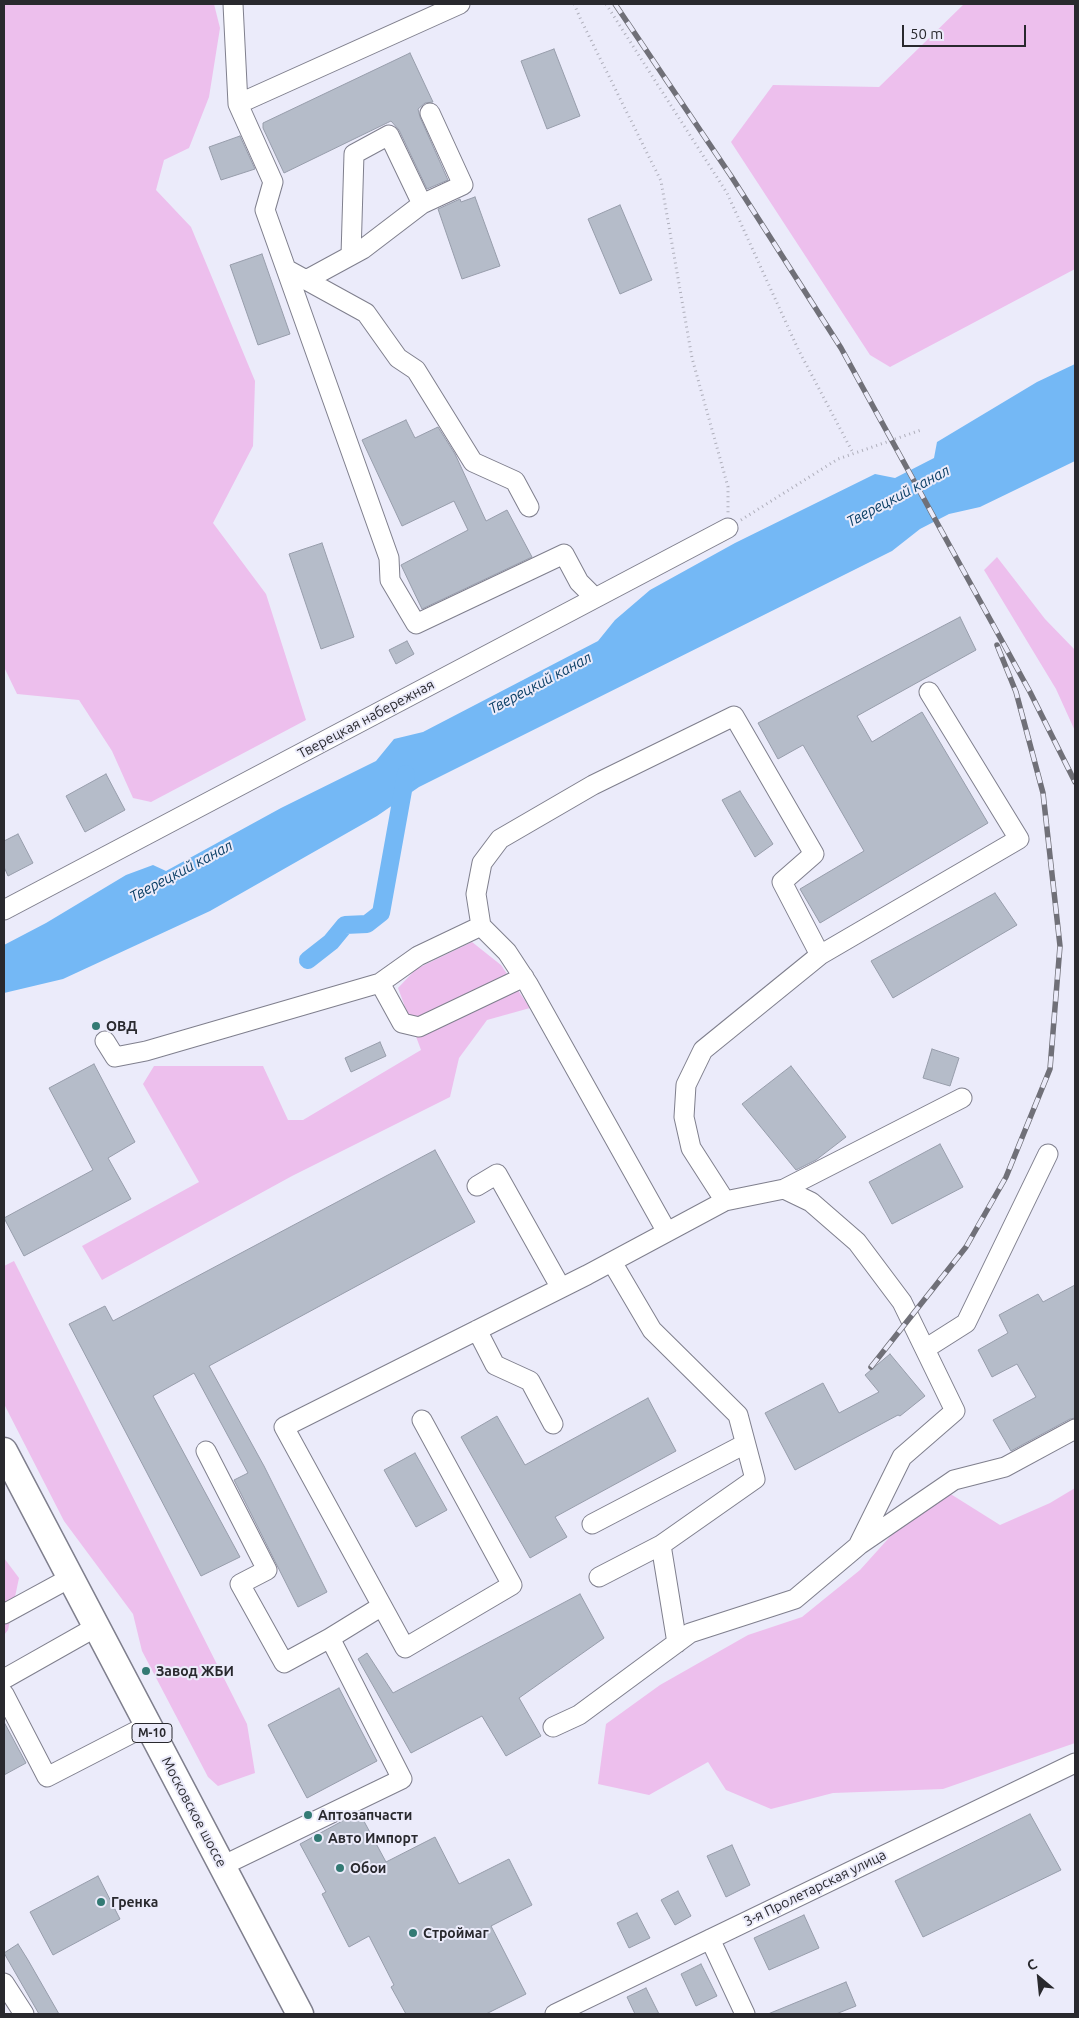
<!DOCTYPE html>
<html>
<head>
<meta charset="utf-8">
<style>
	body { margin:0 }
	#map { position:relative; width:1079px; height:2018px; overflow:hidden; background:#ebebfa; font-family:Ubuntu,sans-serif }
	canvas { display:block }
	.frame { position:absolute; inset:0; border:5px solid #29292e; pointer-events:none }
	.north { position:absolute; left:1014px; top:1953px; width:50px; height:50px; -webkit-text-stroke:4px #ebebfa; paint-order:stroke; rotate:332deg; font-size:14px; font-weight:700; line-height:20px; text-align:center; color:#29292e }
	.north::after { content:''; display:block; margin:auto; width:18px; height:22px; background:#29292e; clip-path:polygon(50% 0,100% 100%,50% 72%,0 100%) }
	.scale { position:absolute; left:902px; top:25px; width:124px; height:22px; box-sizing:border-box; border:2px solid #29292e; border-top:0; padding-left:6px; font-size:15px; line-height:18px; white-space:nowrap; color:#29292e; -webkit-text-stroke:4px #ebebfa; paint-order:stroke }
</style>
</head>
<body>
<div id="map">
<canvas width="1079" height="2018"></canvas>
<div class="frame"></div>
<div class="north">С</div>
<div class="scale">50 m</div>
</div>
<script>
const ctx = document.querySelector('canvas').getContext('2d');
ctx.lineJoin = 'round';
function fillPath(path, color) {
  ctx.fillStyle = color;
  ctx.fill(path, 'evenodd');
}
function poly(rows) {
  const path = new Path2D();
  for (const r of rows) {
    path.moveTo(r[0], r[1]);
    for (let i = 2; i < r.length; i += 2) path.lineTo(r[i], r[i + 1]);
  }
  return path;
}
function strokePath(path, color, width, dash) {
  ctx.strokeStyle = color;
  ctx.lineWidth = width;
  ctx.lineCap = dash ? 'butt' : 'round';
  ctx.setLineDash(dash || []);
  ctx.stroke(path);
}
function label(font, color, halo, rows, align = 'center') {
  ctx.font = font + ' Ubuntu,sans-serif';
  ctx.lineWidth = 4;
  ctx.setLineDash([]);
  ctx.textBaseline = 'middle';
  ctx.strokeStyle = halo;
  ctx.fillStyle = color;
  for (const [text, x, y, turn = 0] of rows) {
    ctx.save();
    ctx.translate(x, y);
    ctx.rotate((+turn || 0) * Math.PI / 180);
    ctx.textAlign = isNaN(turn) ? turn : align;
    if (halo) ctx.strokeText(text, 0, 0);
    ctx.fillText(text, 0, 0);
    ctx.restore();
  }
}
fillPath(poly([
	[4,4,214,4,220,28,209,97,189,148,164,160,156,190,191,227,255,381,253,446,213,523,266,594,306,720,151,802,133,798,112,751,79,700,17,694,4,667],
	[964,4,1075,4,1075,269,890,367,870,355,731,142,773,85,879,87],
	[997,557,1045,619,1075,650,1075,731,1056,689,984,570],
	[472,942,501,965,530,1008,487,1020,459,1058,450,1097,292,1176,102,1280,82,1246,199,1182,143,1084,154,1066,263,1066,288,1120,303,1120,421,1050,398,988,416,969],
	[14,1261,247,1724,255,1773,218,1786,208,1777,142,1651,133,1614,64,1521,4,1404,4,1266],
	[1075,1488,1075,1743,943,1789,833,1793,771,1809,726,1790,708,1762,649,1795,598,1784,606,1724,660,1685,748,1635,802,1617,860,1570,905,1520,949,1493,1000,1525,1050,1503],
	[4,1558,19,1578,8,1630,4,1635]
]), '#edbfed');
fillPath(poly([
	[1075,364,1075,461,980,507,949,514,920,529,892,551,419,787,377,816,210,911,63,979,4,993,4,945,46,923,126,875,153,865,166,871,281,808,376,761,394,739,423,732,598,641,615,620,650,590,735,543,875,474,895,478,934,458,937,442,1037,382]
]), '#74b8f5');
strokePath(poly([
	[308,960,331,942,345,925,367,924,381,913,406,774]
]), '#74b8f5', 18);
const building = poly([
	[554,49,580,116,547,129,521,61,554,49],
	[410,53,433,102,425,103,418,109,420,117,448,180,427,189,399,130,391,121,284,173,263,128,263,123,410,53],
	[240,136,255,169,221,180,209,147,240,136],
	[475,197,500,266,462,279,438,209,460,199,461,202,475,197],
	[620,205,652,280,620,294,588,219,620,205],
	[262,254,290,334,258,345,230,265,262,254],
	[406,420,415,438,438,427,455,454,486,521,507,510,532,557,422,609,401,565,468,530,454,501,402,526,362,440,406,420],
	[322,543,354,637,321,649,289,554,322,543],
	[960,617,976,650,857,716,872,742,922,712,988,823,820,923,800,889,864,851,803,745,778,759,758,723,960,617],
	[407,641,414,654,396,664,389,650,407,641],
	[106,774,125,810,85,832,66,796,106,774],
	[740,791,773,844,755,857,722,800,740,791],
	[18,834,33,863,8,876,4,867,4,841,18,834],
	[995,893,1017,925,893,998,871,961,995,893],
	[380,1042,386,1056,351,1072,345,1058,380,1042],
	[932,1049,959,1058,950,1086,923,1078,932,1049],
	[94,1064,135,1142,108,1158,131,1199,24,1256,4,1218,93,1170,49,1088,94,1064],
	[791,1066,846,1137,816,1160,796,1170,742,1104,791,1066],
	[940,1144,963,1187,892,1224,869,1182,940,1144],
	[435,1150,475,1222,209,1366,264,1466,327,1592,298,1607,234,1480,248,1473,194,1373,153,1396,240,1557,201,1576,69,1324,105,1306,113,1321,435,1150],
	[1075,1285,1075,1418,1070,1419,1011,1451,993,1420,1036,1397,1017,1364,992,1377,978,1350,1008,1333,999,1315,1038,1294,1043,1302,1075,1285],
	[890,1354,925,1396,900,1416,898,1415,795,1470,765,1413,823,1383,839,1413,879,1392,865,1375,890,1354],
	[648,1398,676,1451,555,1517,567,1537,530,1558,461,1437,497,1416,525,1465,648,1398],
	[415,1453,447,1510,416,1527,384,1470,415,1453],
	[580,1594,604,1638,519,1698,541,1736,506,1756,482,1716,411,1753,358,1659,367,1653,393,1693,580,1594],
	[339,1688,377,1761,307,1798,268,1725,339,1688],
	[4,1722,26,1763,4,1775,4,1722],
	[359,1812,386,1862,435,1837,459,1884,509,1859,532,1905,491,1926,526,1994,486,2014,406,2014,391,1987,394,1985,369,1936,349,1947,322,1894,326,1892,300,1844,359,1812],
	[1030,1814,1061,1870,923,1937,895,1881,1030,1814],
	[732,1845,750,1885,726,1897,707,1856,732,1845],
	[98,1876,120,1919,53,1955,30,1912,98,1876],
	[678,1891,691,1916,675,1925,661,1900,678,1891],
	[637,1913,650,1938,629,1948,617,1923,637,1913],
	[804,1915,819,1948,769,1970,754,1938,804,1915],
	[18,1944,28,1960,59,2014,39,2014,4,1953,18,1944],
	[701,1964,717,1996,696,2006,681,1974,701,1964],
	[846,1982,856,2006,836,2014,768,2014,846,1982],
	[646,1988,659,2014,635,2014,627,1997,646,1988]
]);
fillPath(building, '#b5bcc9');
strokePath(building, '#979dab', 1);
const minor = poly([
	[233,4,238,104,460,4],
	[238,104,273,182,265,210,389,558,390,580,416,624,564,554,579,582,595,598],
	[351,255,354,154,389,135,422,204],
	[286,269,366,313,398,358,416,370,473,462,515,481,529,507],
	[306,280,363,249,422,204,463,185,430,113],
	[4,910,728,528],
	[380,983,418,956,481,926],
	[105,1041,115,1057,146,1051,380,983,402,1023,419,1027,524,977],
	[477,1186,497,1174,561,1288],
	[784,1189,962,1098],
	[667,1232,528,984,507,952,481,926,476,894,482,863,500,839,593,785,734,716,814,854,782,882,820,955],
	[612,1262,652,1330,738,1415,755,1479,661,1545,677,1643],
	[477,1330,495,1365,530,1381,553,1424],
	[925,1349,966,1323,1048,1154],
	[206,1451,267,1570,240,1584,284,1663,330,1638],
	[592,1524,745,1444],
	[859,1545,954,1480,1005,1467,1075,1429],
	[599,1577,661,1545],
	[382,1606,405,1648,512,1585,422,1420],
	[4,1614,70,1578],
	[4,1679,96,1627],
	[4,1694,47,1777,148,1725],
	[553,1727,579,1715,690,1633,795,1599,858,1546,902,1457,955,1411,902,1302,857,1242,811,1202,784,1189,725,1201],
	[222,1866,402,1779,330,1638,382,1606,284,1427,587,1275,725,1201,691,1148,684,1117,686,1085,703,1050,820,955,1019,839,929,692],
	[710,1939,745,2014],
	[4,1983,24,2014],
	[555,2014,1075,1763]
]);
const highway = poly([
	[4,1451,300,2014]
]);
strokePath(minor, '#7f7f8d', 21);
strokePath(highway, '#7f7f8d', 29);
strokePath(poly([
	[574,4,581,20,661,181,692,358,728,487,728,513],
	[606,4,727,193,798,349,853,453],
	[741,520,838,459,921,430]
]), '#afafbb', 3, [1, 4]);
strokePath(minor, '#fff', 19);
strokePath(highway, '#fff', 26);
const rail = poly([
	[615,4,731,176,841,348,1030,692,1075,782],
	[871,1367,966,1247,1006,1177,1050,1069,1060,946,1043,793,1016,692,997,645]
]);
strokePath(rail, '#707078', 5.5);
strokePath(rail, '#ebebfa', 4, [11]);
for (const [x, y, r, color] of [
	[96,1026,5,"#337a74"],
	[146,1671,5,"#337a74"],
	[308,1815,5,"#337a74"],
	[318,1838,5,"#337a74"],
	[340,1868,5,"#337a74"],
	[101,1902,5,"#337a74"],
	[413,1933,5,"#337a74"]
]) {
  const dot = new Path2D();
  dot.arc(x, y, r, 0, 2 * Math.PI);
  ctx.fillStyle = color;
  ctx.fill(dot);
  strokePath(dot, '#ebebfa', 2);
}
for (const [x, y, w] of [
	[152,1733,40]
]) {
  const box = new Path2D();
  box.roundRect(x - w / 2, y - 9.5, w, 19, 4);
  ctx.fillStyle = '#ebebfa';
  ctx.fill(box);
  strokePath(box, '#29292e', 1);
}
label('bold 12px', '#29292e', null, [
	["М-10",152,1733]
]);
label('14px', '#29292e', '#ebebfa', [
	["Тверецкая набережная",366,719,-28],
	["Московское шоссе",194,1812,62],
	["3-я Пролетарская улица",815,1888,-26]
]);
label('bold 14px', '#29292e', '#ebebfa', [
	["ОВД",106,1026],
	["Завод ЖБИ",156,1671],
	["Аптозапчасти",318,1815],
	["Авто Импорт",328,1838],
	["Обои",350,1868],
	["Гренка",111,1902],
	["Строймаг",423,1933]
], 'left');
label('italic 15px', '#0c4067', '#ebebfa', [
	["Тверецкий канал",898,496,-28],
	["Тверецкий канал",540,683,-28],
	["Тверецкий канал",181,871,-28]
]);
</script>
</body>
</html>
